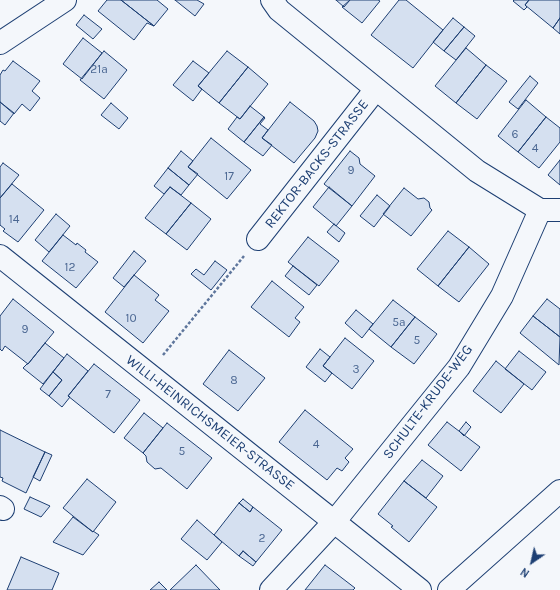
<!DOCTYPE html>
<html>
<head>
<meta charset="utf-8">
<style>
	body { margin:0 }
	#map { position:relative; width:560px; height:590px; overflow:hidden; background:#f4f7fb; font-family:Karla,sans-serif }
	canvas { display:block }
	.north { position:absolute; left:512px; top:542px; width:40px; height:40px; -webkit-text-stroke:3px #f4f7fb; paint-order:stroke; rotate:214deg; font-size:11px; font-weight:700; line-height:16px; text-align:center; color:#1d3f73 }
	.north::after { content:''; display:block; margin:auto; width:14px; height:18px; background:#1d3f73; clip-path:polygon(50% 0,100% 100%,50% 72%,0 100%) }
</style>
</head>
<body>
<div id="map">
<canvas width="560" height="590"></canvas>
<div class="north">N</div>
</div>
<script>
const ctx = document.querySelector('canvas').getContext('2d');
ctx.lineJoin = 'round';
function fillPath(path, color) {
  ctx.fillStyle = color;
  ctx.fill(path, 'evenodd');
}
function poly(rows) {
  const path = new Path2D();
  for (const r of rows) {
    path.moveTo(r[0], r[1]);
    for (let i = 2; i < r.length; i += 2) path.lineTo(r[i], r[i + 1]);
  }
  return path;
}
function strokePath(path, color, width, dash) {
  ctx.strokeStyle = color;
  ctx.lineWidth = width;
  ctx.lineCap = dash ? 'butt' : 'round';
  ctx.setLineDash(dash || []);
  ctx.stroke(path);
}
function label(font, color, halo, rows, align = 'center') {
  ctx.font = font + ' Karla,sans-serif';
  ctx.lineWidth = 3;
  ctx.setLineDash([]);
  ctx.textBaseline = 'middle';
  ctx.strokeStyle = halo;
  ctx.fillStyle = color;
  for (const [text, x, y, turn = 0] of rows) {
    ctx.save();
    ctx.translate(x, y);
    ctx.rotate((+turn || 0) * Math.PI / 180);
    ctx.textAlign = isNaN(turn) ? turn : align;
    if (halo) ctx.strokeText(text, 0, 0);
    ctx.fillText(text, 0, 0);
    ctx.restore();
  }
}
const building = poly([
	[107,0,121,0,154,26,147,23,134,40,98,11,107,0],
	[121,0,157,0,168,9,154,26,121,0],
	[175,0,197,0,204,4,195,16,175,0],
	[336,0,350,0,344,7,336,0],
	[350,0,378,0,380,1,362,23,342,7,350,0],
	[399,0,406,0,443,30,413,68,371,35,399,0],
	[514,0,529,0,525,5,527,7,524,10,513,1,514,0],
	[529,0,560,0,560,18,553,28,525,5,529,0],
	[84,15,102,29,93,39,76,25,84,15],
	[453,18,464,27,444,51,433,42,453,18],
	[560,18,560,34,553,28,560,18],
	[464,27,475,36,456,60,444,51,464,27],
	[83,38,102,53,82,79,63,64,83,38],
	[466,48,486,65,456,103,435,86,466,48],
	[104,51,127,70,104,99,80,80,104,51],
	[227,51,248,67,219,103,198,86,227,51],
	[13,61,40,81,32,91,40,98,30,111,22,104,14,114,0,102,0,75,3,70,5,71,13,61],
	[193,61,209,73,198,86,202,89,193,101,173,85,193,61],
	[486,65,507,81,477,119,456,103,486,65],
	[248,67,268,84,240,119,219,103,248,67],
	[530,76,538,83,518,109,509,102,530,76],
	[526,100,546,117,518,152,498,136,526,100],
	[0,102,14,113,5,125,0,121,0,102],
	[290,102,314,121,317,126,318,131,315,138,294,163,262,138,290,102],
	[111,103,128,118,119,129,101,115,111,103],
	[250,106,264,117,244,142,228,129,237,117,240,119,250,106],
	[264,117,265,118,260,124,268,130,262,138,272,145,263,156,244,142,264,117],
	[546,117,560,128,560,142,539,168,518,152,546,117],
	[211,138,251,170,227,199,188,167,211,138],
	[181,151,193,161,188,167,198,174,189,185,168,168,181,151],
	[350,151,359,158,360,164,375,176,352,206,324,184,350,151],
	[560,160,560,185,548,175,560,160],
	[3,163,19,175,0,198,0,167,3,163],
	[168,168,189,185,181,195,170,187,164,194,154,186,168,168],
	[12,184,44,210,18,242,3,231,5,229,0,225,0,198,12,184],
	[170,187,191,203,166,234,145,218,170,187],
	[329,187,352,206,336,226,313,207,329,187],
	[404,188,418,199,424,198,429,202,430,208,432,210,411,236,383,214,404,188],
	[377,195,390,206,374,227,360,216,377,195],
	[191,203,211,219,187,250,166,234,191,203],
	[56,214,70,226,49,252,35,240,56,214],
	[334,224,345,233,339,242,327,232,334,224],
	[448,231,469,247,438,286,417,269,448,231],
	[63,235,76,245,77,243,86,250,85,252,98,262,76,288,42,261,63,235],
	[308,237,339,261,319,286,288,262,308,237],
	[469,247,489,264,459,302,438,286,469,247],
	[134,251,146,261,124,287,113,278,134,251],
	[215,261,227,270,211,290,191,274,196,269,204,275,215,261],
	[293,266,317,285,309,295,285,276,293,266],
	[134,275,159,295,155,300,169,311,143,343,105,312,134,275],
	[272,281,304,307,295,318,300,322,289,337,251,307,272,281],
	[13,299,54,332,28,364,5,346,2,351,0,349,0,316,13,299],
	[547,299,560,309,560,337,533,316,547,299],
	[393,300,415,317,391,347,369,329,393,300],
	[356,310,373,324,362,338,345,323,356,310],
	[533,316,560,337,559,365,520,333,533,316],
	[415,317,437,334,414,364,391,347,415,317],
	[345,338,374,361,352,389,323,366,345,338],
	[45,343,64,358,43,384,23,368,27,364,28,364,45,343],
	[320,349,330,357,323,366,332,373,325,382,306,367,320,349],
	[229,350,265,378,238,411,203,384,229,350],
	[519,351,546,372,532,390,505,369,519,351],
	[67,354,88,371,68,396,70,397,62,407,49,396,62,380,53,372,67,354],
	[496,361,524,384,501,413,473,391,496,361],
	[94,364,140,400,114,433,68,396,94,364],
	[53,372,62,380,49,396,40,389,53,372],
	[305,410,353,449,345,458,349,462,342,471,337,468,327,480,279,442,305,410],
	[144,413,163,428,143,453,124,438,144,413],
	[447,422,480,447,461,471,428,445,447,422],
	[466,422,471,427,464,436,459,431,466,422],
	[167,423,212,458,187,489,161,468,155,469,147,462,146,456,143,453,167,423],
	[0,430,45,452,26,493,2,481,3,478,0,477,0,430],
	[45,452,52,455,40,481,33,477,45,452],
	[422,460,443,476,426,498,404,481,422,460],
	[87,479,116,502,93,532,63,508,87,479],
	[404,481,437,507,409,542,391,527,393,526,378,514,404,481],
	[30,497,50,506,41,517,24,509,30,497],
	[243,499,253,507,250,512,239,503,243,499],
	[239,503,250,512,253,507,282,530,256,562,243,551,239,556,214,535,239,503],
	[73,517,93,532,93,531,99,535,83,555,53,542,73,517],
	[197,520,222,542,207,560,181,539,197,520],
	[243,551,256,562,253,566,239,556,243,551],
	[21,557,59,573,52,590,7,590,21,557],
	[196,565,220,590,170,590,196,565],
	[325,565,355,588,353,590,305,590,325,565],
	[159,582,167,590,150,590,159,582]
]);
fillPath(building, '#d5e0f0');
strokePath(building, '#1d3f73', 1);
const street = poly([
	[272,0,279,10,477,171,540,210,560,210],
	[0,43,65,0],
	[258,239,376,89],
	[0,256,420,590],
	[0,507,3,509],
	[271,590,334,522,459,367,502,296,540,210],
	[449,590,560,491]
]);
strokePath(street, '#1d3f73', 24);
strokePath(poly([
	[163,355,244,256]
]), '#5e769c', 2.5, [3, 2]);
strokePath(street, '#f4f7fb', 22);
label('12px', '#4b6792', null, [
	["21a",99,70],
	["6",515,135],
	["4",535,149],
	["9",351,171],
	["17",229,177],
	["14",14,220],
	["12",70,268],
	["10",131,319],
	["5a",399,323],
	["9",25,330],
	["5",417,341],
	["3",356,370],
	["8",234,381],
	["7",108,395],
	["4",316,445],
	["5",182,452],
	["2",262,539]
]);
label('14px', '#1d3f73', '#f4f7fb', [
	["REKTOR-BACKS-STRASSE",317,164,-52],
	["SCHULTE-KRUDE-WEG",428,402,-53],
	["WILLI-HEINRICHSMEIER-STRASSE",210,423,38]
]);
</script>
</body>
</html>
